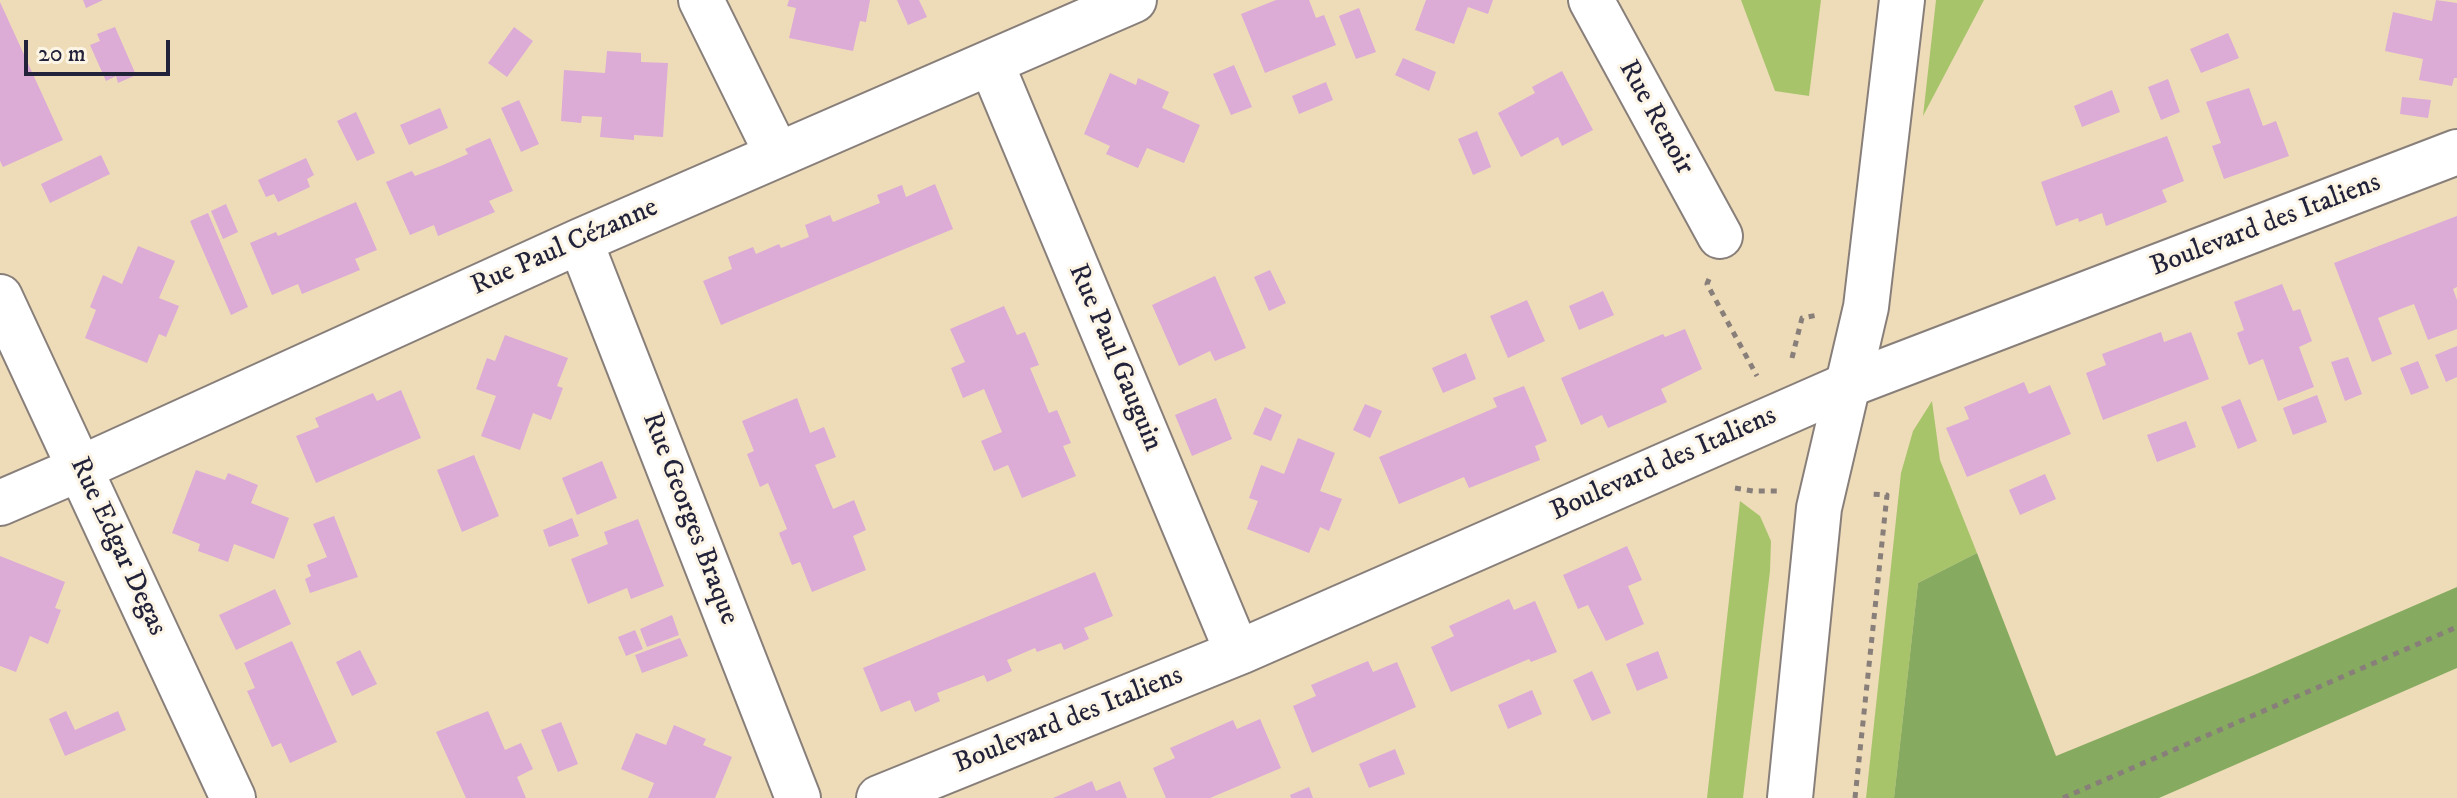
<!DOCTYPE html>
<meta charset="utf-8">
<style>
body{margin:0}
#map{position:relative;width:2457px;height:798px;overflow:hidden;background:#eedcb9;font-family:"IM FELL DW Pica",serif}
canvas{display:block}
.scale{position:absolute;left:24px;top:40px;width:146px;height:36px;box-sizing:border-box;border:4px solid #22223b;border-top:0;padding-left:10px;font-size:24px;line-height:28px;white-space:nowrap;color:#22223b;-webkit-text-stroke:6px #fcf5e5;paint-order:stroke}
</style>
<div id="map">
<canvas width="2457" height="798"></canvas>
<div class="scale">20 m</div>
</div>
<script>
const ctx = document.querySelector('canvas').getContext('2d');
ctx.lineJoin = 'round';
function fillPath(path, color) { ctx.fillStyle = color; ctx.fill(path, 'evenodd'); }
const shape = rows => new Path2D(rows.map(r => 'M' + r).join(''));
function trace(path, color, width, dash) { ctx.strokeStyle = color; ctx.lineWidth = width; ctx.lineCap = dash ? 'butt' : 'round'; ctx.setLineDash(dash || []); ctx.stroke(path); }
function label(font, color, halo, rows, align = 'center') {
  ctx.font = font + ' "IM FELL DW Pica",serif'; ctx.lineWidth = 6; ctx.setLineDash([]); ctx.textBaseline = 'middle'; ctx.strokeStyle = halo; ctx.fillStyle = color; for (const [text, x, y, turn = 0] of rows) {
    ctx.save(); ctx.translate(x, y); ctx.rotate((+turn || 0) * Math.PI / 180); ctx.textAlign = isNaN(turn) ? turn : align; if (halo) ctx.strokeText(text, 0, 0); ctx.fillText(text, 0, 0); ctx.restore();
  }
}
fillPath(shape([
 [1741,0,1821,0,1809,96,1775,91],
 [1936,0,1984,0,1923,116],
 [1932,401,1940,460,1977,553,1918,583,1894,798,1866,798,1901,473,1913,431],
 [1740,501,1760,516,1771,541,1770,571,1743,798,1707,798]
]), '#a8c46b');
fillPath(shape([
 [1977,553,2056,756,2254,675,2457,587,2457,668,2159,798,1894,798,1918,583]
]), '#86aa5f');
fillPath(shape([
 [83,0,103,0,86,8],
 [789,0,870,0,866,22,860,21,853,51,789,38,796,8,787,6],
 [897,0,919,0,927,17,908,25],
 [1276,0,1309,0,1316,18,1324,15,1336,45,1265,73,1241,14],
 [1426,0,1493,0,1488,14,1468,7,1454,44,1415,30],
 [2436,0,2457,3,2457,78,2454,78,2452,86,2419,80,2423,59,2385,51,2393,12,2432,21],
 [0,2,63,140,3,167,0,161],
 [1359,8,1376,52,1356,59,1339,16],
 [115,27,136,75,118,83,116,76,106,81,90,45,100,41,97,34],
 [514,27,533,41,507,77,488,63],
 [2228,33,2239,58,2201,73,2190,49],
 [607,51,641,53,641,62,668,63,663,137,634,135,634,140,600,137,602,117,582,116,581,123,561,121,564,70,605,73],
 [1403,58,1436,72,1429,91,1395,75],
 [1234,65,1252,107,1231,115,1213,74],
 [1562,71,1593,130,1562,146,1558,137,1521,157,1498,113,1535,93,1532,87],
 [1110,73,1136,85,1138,78,1169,92,1162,108,1200,125,1184,163,1147,148,1138,168,1106,154,1110,146,1084,134],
 [2168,79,2180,112,2161,120,2148,87],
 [1326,82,1333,100,1299,114,1292,96],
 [2249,88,2263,126,2276,121,2289,156,2224,179,2212,146,2221,143,2206,102],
 [2112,90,2120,112,2082,127,2074,106],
 [2402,97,2431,100,2428,118,2400,114],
 [519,100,539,144,521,152,501,108],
 [440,108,448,128,409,145,400,125],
 [356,112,375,153,357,161,337,121],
 [1477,131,1491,167,1473,175,1458,139],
 [2167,136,2184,181,2162,190,2167,202,2106,226,2102,213,2079,222,2078,218,2056,226,2041,182],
 [490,138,513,191,489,201,495,212,438,236,434,225,410,235,386,182,412,171,415,176,443,165,468,154,465,149],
 [101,155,110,174,50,203,41,184],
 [306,158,314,175,307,179,310,187,278,202,274,194,266,197,258,180],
 [935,184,953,229,721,325,703,281,732,269,728,257,753,247,756,254,779,244,781,248,809,237,805,225,830,215,833,222,880,203,877,195,902,185,906,197],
 [356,202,377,250,355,259,360,270,302,294,298,284,272,295,250,243,276,232,278,236],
 [226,204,238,232,223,239,211,211],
 [208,213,248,307,231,315,190,221],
 [2457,216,2457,287,2453,289,2457,300,2457,329,2428,340,2414,304,2398,310,2378,318,2392,354,2372,362,2334,263],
 [138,246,175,261,159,298,179,306,166,337,159,334,147,363,85,338,96,310,90,307,103,275,122,284],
 [1270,270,1286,303,1269,311,1254,277],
 [1215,276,1246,348,1215,361,1210,351,1179,366,1152,305],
 [2282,284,2293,311,2300,309,2312,341,2299,347,2314,387,2278,401,2263,359,2249,365,2237,333,2244,330,2234,302],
 [1603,291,1614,315,1579,330,1569,306],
 [1527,300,1545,341,1508,358,1490,316],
 [1004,306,1017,335,1025,332,1039,365,1030,368,1049,413,1057,410,1071,443,1063,446,1076,476,1022,498,1008,465,994,471,981,441,1002,432,984,389,963,398,951,368,965,362,950,329],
 [1685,329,1702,369,1661,389,1667,402,1608,428,1602,415,1581,425,1561,378,1663,334,1665,337],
 [2161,332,2164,342,2191,332,2209,379,2103,420,2086,373,2106,365,2102,354],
 [505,335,568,358,557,386,563,388,551,420,533,413,520,450,481,436,496,396,476,389,487,358,495,361],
 [2457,346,2457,377,2446,382,2435,355],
 [1466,353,1476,379,1443,393,1432,368],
 [2348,357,2362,394,2345,401,2331,362],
 [2418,361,2429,388,2411,395,2400,368],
 [2024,382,2029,394,2050,385,2071,434,1967,477,1946,428,1969,419,1964,407],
 [1524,386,1547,441,1535,446,1540,460,1469,488,1464,477,1399,504,1379,457,1497,407,1493,398],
 [401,390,421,438,316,483,296,436,319,427,315,418,373,393,377,401],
 [2317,395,2327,422,2293,435,2283,408],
 [797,398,810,433,824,427,836,457,815,465,833,509,854,500,866,530,853,536,866,570,812,592,800,562,792,565,779,533,787,529,768,483,760,487,747,454,754,451,742,421],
 [1216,398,1232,439,1192,456,1175,415],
 [2240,399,2257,441,2238,449,2221,407],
 [1365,404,1382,411,1370,438,1353,430],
 [1265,407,1282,415,1271,441,1253,434],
 [2186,421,2196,447,2157,462,2147,435],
 [1298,438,1335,453,1320,491,1342,499,1329,531,1320,527,1309,553,1247,529,1258,501,1249,498,1261,465,1284,474],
 [474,455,499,516,462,532,437,470],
 [602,461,617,498,577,515,562,478],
 [196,470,225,480,228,473,258,485,251,503,289,518,274,559,234,544,228,562,198,551,200,544,172,533],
 [2045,474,2056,499,2020,515,2009,490],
 [334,516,358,577,310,593,305,579,311,576,307,565,327,557,313,524],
 [572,518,579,536,549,547,543,530],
 [638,519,664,586,631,599,627,588,588,604,571,559,608,544,604,532],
 [1627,546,1642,580,1628,586,1644,624,1606,641,1588,605,1578,609,1563,575],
 [0,556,65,582,55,608,61,610,48,644,30,636,16,672,0,666],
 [1095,572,1113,616,1084,628,1089,639,1064,650,1061,643,1037,652,1035,648,1007,660,1012,671,987,682,984,675,937,693,940,701,915,712,910,700,881,712,863,668],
 [275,589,291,624,236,650,219,615],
 [1509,599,1514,610,1535,601,1557,652,1531,662,1529,659,1451,692,1431,647,1454,636,1449,626],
 [672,615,679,635,647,647,640,629],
 [635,630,643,649,626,656,618,637],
 [680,638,688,656,642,673,635,655],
 [292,641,337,742,290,763,281,743,272,747,247,691,255,688,244,663],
 [360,650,377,684,352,696,336,662],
 [1658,651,1668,678,1637,691,1626,664],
 [1368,661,1373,672,1397,662,1416,707,1312,753,1293,706,1316,696,1311,685],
 [1592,671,1611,713,1592,721,1573,680],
 [1532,690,1542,714,1508,729,1498,705],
 [66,711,75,730,118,711,126,730,65,756,49,719],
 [488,711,505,750,521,743,533,769,517,777,526,798,466,798,436,732],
 [1260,719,1281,768,1210,798,1166,798,1153,768,1175,758,1170,748,1233,720,1237,729],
 [561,722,578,764,558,772,541,730],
 [674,725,706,739,703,745,732,757,715,798,648,798,654,783,621,769,636,733,666,745],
 [1395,749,1405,774,1369,788,1359,764],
 [1092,781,1096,791,1120,781,1127,798,1053,798],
 [1309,787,1313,798,1291,798,1290,795]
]), '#dcabd6');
const street = shape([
 [701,0,777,154],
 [1591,0,1720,236],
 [991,63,1231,637,1242,651],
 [580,241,798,798],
 [0,297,233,798],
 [0,503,81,468,580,241,1134,0],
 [879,798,1242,651,1848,385,2457,152]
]);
const secondary = shape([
 [1790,798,1819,508,1866,307,1902,0]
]);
trace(street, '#887f7a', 48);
trace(secondary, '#887f7a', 48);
trace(shape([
 [1709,279,1707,284,1757,376],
 [1792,358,1802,318,1818,315],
 [1735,488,1753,491,1777,491],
 [1855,798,1887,495,1871,494],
 [2063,798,2457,627]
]), '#887f7a', 5, [6, 6]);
trace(street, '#fff', 44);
trace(secondary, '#fff', 44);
label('28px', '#22223b', '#fcf5e5', [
 ["Rue Renoir",1655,118,61],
 ["Boulevard des Italiens",2266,226,-21],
 ["Rue Paul Cézanne",565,248,-24],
 ["Rue Paul Gauguin",1114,358,67],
 ["Boulevard des Italiens",1664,465,-24],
 ["Rue Georges Braque",689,519,69],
 ["Rue Edgar Degas",117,547,65],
 ["Boulevard des Italiens",1069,721,-22]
]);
</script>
